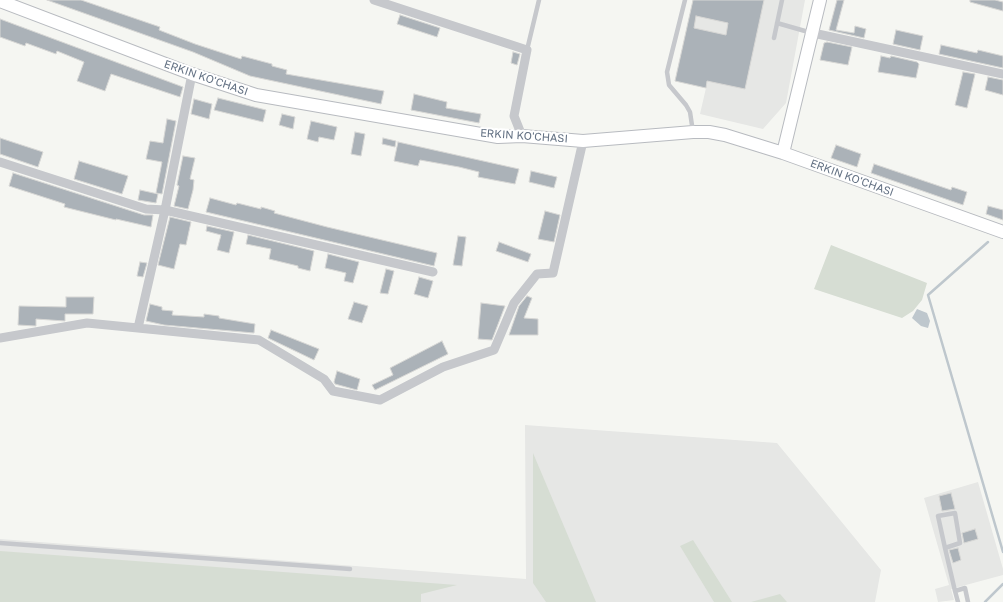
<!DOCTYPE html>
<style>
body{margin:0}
canvas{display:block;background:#f5f6f2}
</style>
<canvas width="1003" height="602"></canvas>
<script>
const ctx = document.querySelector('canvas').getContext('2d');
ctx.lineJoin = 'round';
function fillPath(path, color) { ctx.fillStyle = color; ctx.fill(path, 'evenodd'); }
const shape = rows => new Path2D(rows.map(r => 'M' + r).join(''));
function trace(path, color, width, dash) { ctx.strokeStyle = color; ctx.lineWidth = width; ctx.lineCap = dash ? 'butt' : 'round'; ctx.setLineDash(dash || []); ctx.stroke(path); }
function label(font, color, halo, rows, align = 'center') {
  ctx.font = font + ' "Golos Text",sans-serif'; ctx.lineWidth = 4; ctx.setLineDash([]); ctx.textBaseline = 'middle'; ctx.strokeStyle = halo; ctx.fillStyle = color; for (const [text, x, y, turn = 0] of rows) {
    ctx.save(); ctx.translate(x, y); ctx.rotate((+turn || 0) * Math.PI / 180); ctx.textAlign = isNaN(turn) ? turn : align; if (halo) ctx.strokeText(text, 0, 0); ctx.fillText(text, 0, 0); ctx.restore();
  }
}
fillPath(shape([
 [693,0,805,0,786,103,763,129,700,114,706,88,675,81],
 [525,425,777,443,881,570,875,602,0,602,0,539,526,579],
 [978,482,1003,569,1003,575,951,589,954,600,938,602,935,589,949,585,924,498]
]), '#e6e7e5');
fillPath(shape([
 [831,245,927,283,922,300,913,311,902,318,814,289],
 [533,453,596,602,546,602,533,583],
 [693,540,732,602,714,602,680,546],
 [0,551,243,569,457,585,421,594,421,602,0,602],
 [780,594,787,602,751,602]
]), '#d6ddd3');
fillPath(shape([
 [917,309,927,313,930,321,928,328,921,326,912,318]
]), '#bec7cd');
trace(shape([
 [988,242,928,295,1003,552],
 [985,602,1003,584]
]), '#bec7cd', 2.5);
const building = shape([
 [47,0,81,0,160,27,159,30,195,44,241,59,242,56,272,64,272,66,287,70,286,74,384,91,381,104,250,76,193,52,47,0],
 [693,0,764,0,745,89,707,81,706,88,675,81,693,0],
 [696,16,728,23,726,35,694,28,696,16],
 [837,0,844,0,836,30,854,33,855,26,866,29,864,38,829,30,837,0],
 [970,0,995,0,1003,2,1003,11,970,2,970,0],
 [400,15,440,28,437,37,397,24,400,15],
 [0,19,183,87,180,97,111,74,105,91,77,81,84,62,57,51,56,54,26,43,25,46,0,37,0,19],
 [896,30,923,36,920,50,893,44,896,30],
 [827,42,852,47,848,65,820,60,824,43,827,42],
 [941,45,977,53,978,50,1003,56,1003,68,939,54,941,45],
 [513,52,520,54,517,65,511,63,513,52],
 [881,56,890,58,891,56,917,62,919,64,916,78,878,72,881,56],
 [963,72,975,74,967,108,955,105,963,72],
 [988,77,1003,80,1003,95,985,90,988,77],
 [414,94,447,102,446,108,481,114,479,123,411,110,414,94],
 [218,98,266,110,263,122,214,110,218,98],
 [194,99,212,104,209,119,191,114,194,99],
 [282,114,295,117,293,129,279,125,282,114],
 [167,119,176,121,162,194,156,193,162,162,146,159,150,141,163,143,167,119],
 [311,121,337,127,334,140,319,137,318,142,307,139,311,121],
 [355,132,365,134,361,156,351,154,355,132],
 [0,138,43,152,38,167,0,154,0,138],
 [383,138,396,141,395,147,382,144,383,138],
 [398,142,519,169,515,184,478,177,479,172,459,167,420,160,418,166,394,161,398,142],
 [836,145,861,154,857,167,831,158,836,145],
 [183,156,195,158,190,179,194,180,193,190,188,209,174,206,179,186,177,185,183,156],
 [79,161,128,176,122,194,74,179,79,161],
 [874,164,951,190,952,187,967,192,963,205,871,173,874,164],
 [531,171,557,177,554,188,529,182,531,171],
 [13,173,144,215,153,215,151,227,116,219,116,220,64,207,65,204,9,186,13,173],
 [140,190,158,194,156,203,138,200,140,190],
 [210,198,236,205,237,203,261,209,261,207,275,211,274,213,327,227,437,253,434,266,206,212,210,198],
 [988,206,1003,210,1003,220,986,214,988,206],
 [545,211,560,215,554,242,538,239,545,211],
 [170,217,191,222,186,245,180,244,174,269,158,265,170,217],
 [207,226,234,232,229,253,217,250,221,235,206,231,207,226],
 [248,235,314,251,310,271,298,268,298,266,269,259,271,249,246,244,248,235],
 [458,236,466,237,462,266,453,265,458,236],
 [499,242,531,254,528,262,496,251,499,242],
 [328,254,359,262,353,283,344,281,346,273,325,268,328,254],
 [140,262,147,263,143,277,137,276,140,262],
 [386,269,394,271,388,294,380,293,386,269],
 [419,277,433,281,428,298,414,294,419,277],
 [527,296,532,298,524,318,538,319,538,335,509,335,519,306,527,296],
 [66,297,94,297,93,314,65,314,65,321,36,319,36,326,18,325,19,306,66,307,66,297],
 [354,302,368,306,362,323,348,319,354,302],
 [481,303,505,306,492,340,478,339,481,303],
 [150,304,162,307,162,310,173,311,172,315,204,317,204,314,219,316,219,318,255,324,254,333,164,325,146,321,150,304],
 [271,330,319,349,314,360,268,338,271,330],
 [442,341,448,354,375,390,372,385,393,375,390,368,442,341],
 [337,371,360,379,357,390,335,384,334,382,337,371],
 [951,493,955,509,942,511,939,496,951,493],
 [975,529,978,539,964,543,962,533,975,529],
 [958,548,961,560,953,563,949,550,958,548]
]);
fillPath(building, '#abb2b8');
trace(building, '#d7d7d5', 1);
const secondary = shape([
 [0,1,192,74,256,95,498,137,522,136,583,141,693,132,709,132,725,135,783,153,1003,232],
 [783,153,820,0]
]);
trace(secondary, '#b8bbc0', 14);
trace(shape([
 [685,0,667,72,669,85,686,105,690,112,693,132],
 [777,23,812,33],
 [774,38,782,0],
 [527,50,539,0],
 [0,543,350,569],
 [945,548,960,543,955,513,938,516,945,548,955,591,958,602],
 [955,591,965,588,968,602]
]), '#c6c8cc', 4.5);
trace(shape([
 [374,0,527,50,514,116,522,136],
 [813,33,1003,74],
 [0,162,146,209,165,210,433,272],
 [138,328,259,340,324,379,333,391,380,400,443,367,494,350,514,303,537,274,553,273,583,141],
 [0,338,87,323,138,328,165,210,192,74]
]), '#c6c8cc', 9);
trace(secondary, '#fff', 12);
label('11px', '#647284', '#fff', [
 ["ERKIN KO'CHASI",206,78,19],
 ["ERKIN KO'CHASI",524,136,4],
 ["ERKIN KO'CHASI",852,178,20]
]);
</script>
